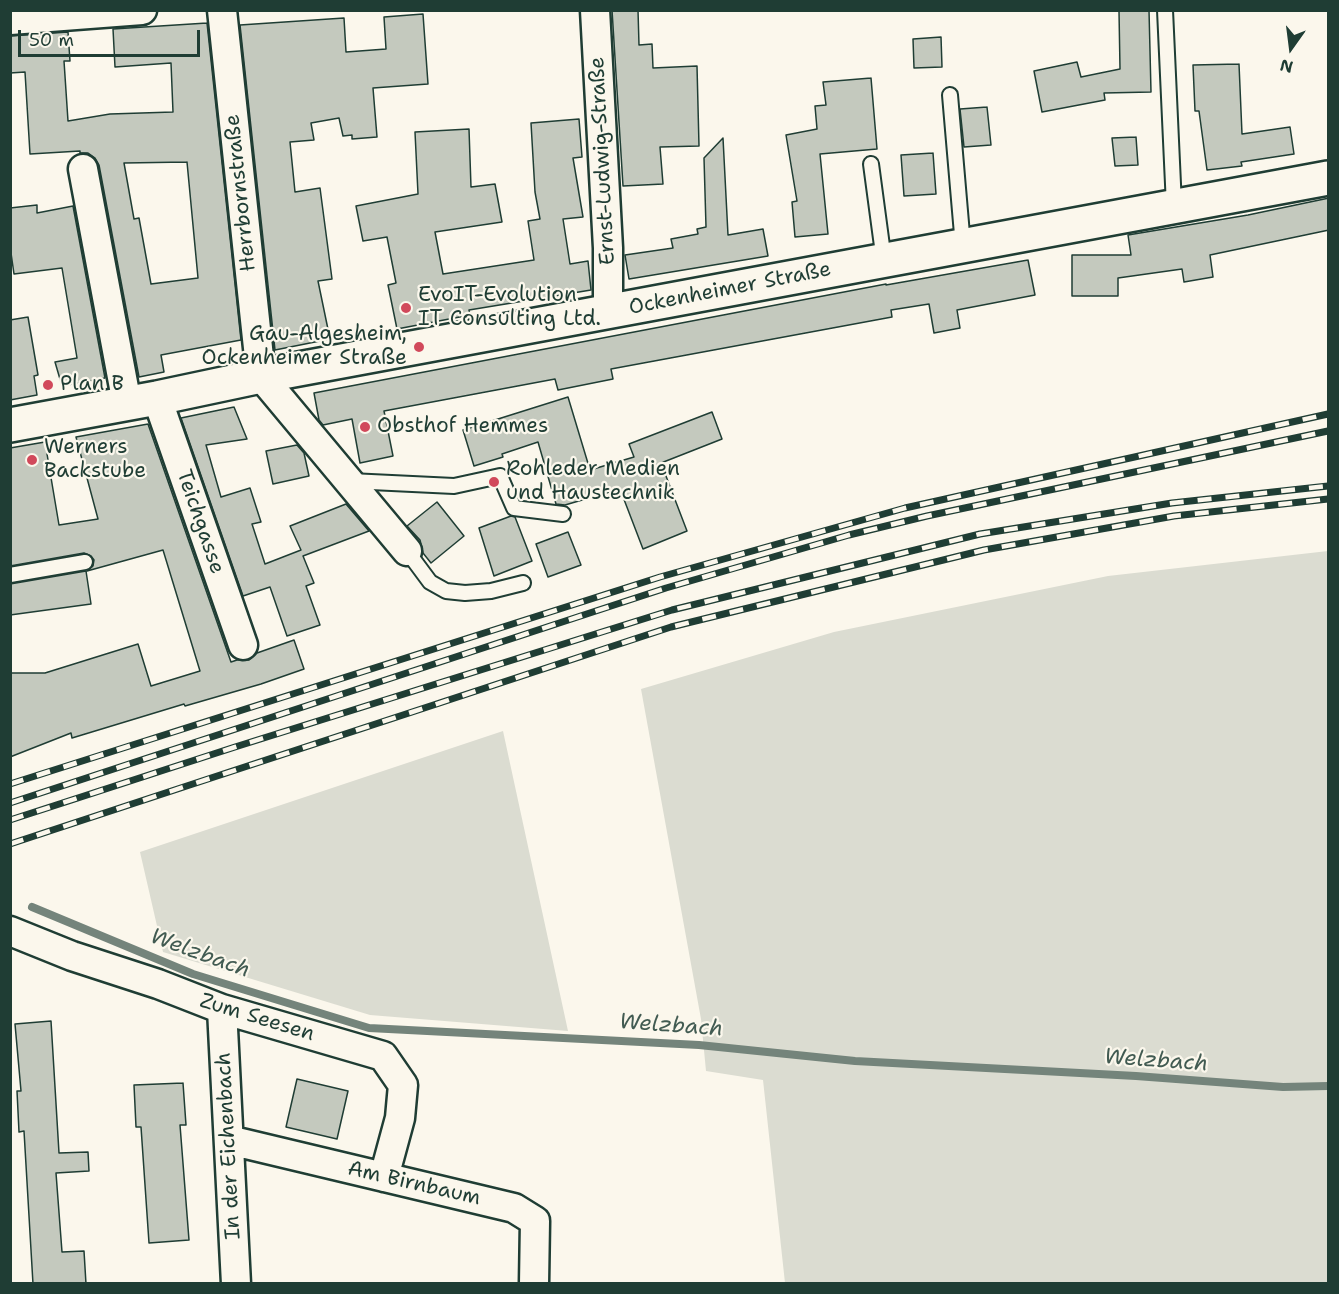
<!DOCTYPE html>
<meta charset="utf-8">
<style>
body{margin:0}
#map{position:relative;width:1339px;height:1294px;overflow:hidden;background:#fbf7ec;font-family:"Shantell Sans",sans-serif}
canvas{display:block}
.frame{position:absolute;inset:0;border:12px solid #1f3d34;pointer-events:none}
.north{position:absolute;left:1261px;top:18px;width:60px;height:60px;-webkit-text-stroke:4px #fbf7ec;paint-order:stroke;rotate:194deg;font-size:16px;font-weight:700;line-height:24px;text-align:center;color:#1f3d34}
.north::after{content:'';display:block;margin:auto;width:21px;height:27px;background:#1f3d34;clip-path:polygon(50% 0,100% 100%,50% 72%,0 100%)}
.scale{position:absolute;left:18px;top:30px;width:182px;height:27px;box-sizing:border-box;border:3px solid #1f3d34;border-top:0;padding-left:8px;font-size:18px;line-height:21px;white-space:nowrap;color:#1f3d34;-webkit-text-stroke:4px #fbf7ec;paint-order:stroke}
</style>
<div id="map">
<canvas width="1339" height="1294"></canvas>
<div class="frame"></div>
<div class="north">N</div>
<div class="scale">50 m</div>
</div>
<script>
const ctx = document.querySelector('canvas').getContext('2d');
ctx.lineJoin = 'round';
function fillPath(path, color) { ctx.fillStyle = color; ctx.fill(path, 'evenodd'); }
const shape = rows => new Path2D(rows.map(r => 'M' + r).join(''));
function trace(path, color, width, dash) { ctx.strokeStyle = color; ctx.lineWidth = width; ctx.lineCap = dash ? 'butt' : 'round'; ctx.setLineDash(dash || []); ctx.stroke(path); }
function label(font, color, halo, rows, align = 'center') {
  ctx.font = font + ' "Shantell Sans",sans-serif'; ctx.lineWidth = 4.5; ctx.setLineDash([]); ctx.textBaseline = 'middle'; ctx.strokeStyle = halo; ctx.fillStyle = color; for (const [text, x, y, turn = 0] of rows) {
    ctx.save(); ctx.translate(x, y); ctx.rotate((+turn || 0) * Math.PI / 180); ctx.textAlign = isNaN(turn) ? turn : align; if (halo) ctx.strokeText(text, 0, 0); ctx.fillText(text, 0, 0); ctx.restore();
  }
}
fillPath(shape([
 [1328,551,1328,1283,785,1283,763,1080,706,1071,701,1019,641,689,834,632,1108,576],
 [503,731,568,1031,370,1015,163,952,140,852]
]), '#dbdcd1');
trace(shape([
 [32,907,193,974,369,1028,699,1045,855,1061,1136,1076,1283,1087,1328,1086]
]), '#74847b', 8);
const building = shape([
 [612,10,638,10,639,45,652,44,653,68,697,66,699,146,660,147,663,184,623,186,612,10],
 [1149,10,1151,92,1104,93,1105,100,1042,112,1034,71,1077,62,1081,77,1120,69,1119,11,1149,10],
 [423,14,428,84,373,88,377,137,352,139,352,135,343,136,339,118,311,123,314,140,290,142,295,192,320,188,332,279,318,281,330,339,275,350,240,25,344,18,346,52,386,49,384,17,423,14],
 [207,23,241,340,161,355,164,372,139,377,99,165,95,158,88,153,80,153,80,151,30,154,25,72,10,73,10,36,68,32,70,61,64,61,68,121,110,114,173,112,171,63,115,67,113,29,207,23],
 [187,162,198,278,151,284,139,218,134,219,124,163,187,162],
 [941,37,942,67,914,68,913,39,941,37],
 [1239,64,1242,134,1290,127,1294,154,1241,162,1242,166,1207,170,1199,111,1195,111,1193,65,1239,64],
 [871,78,877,149,820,154,828,234,795,237,792,202,797,201,786,135,817,129,815,106,826,105,823,82,871,78],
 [987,107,991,145,964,147,960,109,987,107],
 [579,119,582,157,573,158,583,217,563,219,570,264,588,261,591,290,469,310,470,315,397,329,388,285,396,283,387,237,363,241,356,206,418,194,415,132,469,129,471,187,495,184,502,222,435,232,443,274,534,260,528,221,540,219,535,192,531,123,579,119],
 [1136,137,1138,165,1115,166,1112,138,1136,137],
 [723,138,728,235,763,229,768,256,629,279,625,255,673,248,671,239,698,234,697,229,706,227,704,158,723,138],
 [933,153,936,194,904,196,901,155,933,153],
 [1329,198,1329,230,1210,255,1213,277,1184,282,1182,269,1118,278,1118,296,1072,296,1072,255,1131,255,1128,235,1248,215,1329,198],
 [37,205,37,213,73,206,105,378,62,386,55,362,77,358,62,268,14,274,10,246,10,208,37,205],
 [1028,260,1035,295,957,310,960,328,934,333,929,304,891,310,892,317,611,369,613,379,558,390,555,379,384,411,393,456,360,463,352,419,323,425,319,420,314,393,886,284,886,285,1028,260],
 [28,317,38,375,34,376,37,395,10,400,10,320,28,317],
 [568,397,590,470,634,457,629,444,712,412,722,439,661,463,687,531,643,549,620,489,565,505,556,504,538,442,502,454,503,457,474,466,463,430,568,397],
 [234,407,247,439,206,445,221,497,250,488,261,522,252,524,265,564,301,550,290,526,346,504,369,531,303,556,314,583,306,586,320,625,287,636,270,587,243,596,181,418,234,407],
 [148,424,231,662,237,660,249,660,257,653,294,640,304,669,261,684,185,706,184,704,72,738,71,733,10,757,10,673,45,673,138,644,151,686,200,671,163,550,87,571,93,566,94,560,91,556,84,553,10,566,10,448,45,442,59,525,98,519,76,437,148,424],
 [297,445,304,453,309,476,273,484,266,451,297,445],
 [437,502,464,536,431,563,423,553,420,540,407,526,437,502],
 [511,516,515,517,532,561,494,576,479,528,511,516],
 [568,532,581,565,548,577,536,544,568,532],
 [86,571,91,604,10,615,10,584,86,571],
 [51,1021,59,1153,88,1152,89,1171,56,1173,62,1252,84,1251,86,1284,33,1284,24,1131,19,1132,17,1091,21,1091,15,1024,51,1021],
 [297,1079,348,1091,337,1139,286,1127,297,1079],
 [183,1083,186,1125,180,1125,189,1240,149,1243,141,1127,136,1127,134,1085,183,1083]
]);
fillPath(building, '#c4c9be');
trace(building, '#1f3d34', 1.5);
const lane = shape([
 [1165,10,1174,206],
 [950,95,963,246],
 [871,164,884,261],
 [350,481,454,486,500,476,514,508,563,514],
 [407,551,430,582,446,591,465,593,491,591,523,583],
 [10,575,85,562]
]);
const street = shape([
 [222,10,261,376,407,551],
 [595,10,608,248,608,312],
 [10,20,142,10],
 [83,169,127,404],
 [157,398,243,645],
 [10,931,72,956,158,984,222,1009,383,1056,403,1085,400,1118,384,1177],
 [222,1009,236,1284],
 [229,1140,514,1208,535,1221,534,1284]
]);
const secondary = shape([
 [10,425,157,398,261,376,1328,178]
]);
trace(lane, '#1f3d34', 18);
trace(street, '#1f3d34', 33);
trace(secondary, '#1f3d34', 38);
trace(lane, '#fbf7ec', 14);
trace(street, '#fbf7ec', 28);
trace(secondary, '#fbf7ec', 33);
const rail = shape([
 [10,784,660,577,905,508,1328,414],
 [10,803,666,588,849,535,927,516,1328,431],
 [10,820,235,747,672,610,980,534,1172,503,1328,486],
 [10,844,671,627,984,550,1174,516,1328,499]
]);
trace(rail, '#1f3d34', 7);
trace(rail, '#fbf7ec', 4.5, [14]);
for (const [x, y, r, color] of [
 [406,308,6,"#d1495b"],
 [419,347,6,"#d1495b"],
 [48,385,6,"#d1495b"],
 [365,427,6,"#d1495b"],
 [32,460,6,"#d1495b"],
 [494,482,6,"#d1495b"]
]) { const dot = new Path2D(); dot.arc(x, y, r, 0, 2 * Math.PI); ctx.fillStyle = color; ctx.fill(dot); trace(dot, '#fbf7ec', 2); }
label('21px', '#1f3d34', '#fbf7ec', [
 ["Ernst-Ludwig-Straße",603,161,-93],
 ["Herrbornstraße",241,193,-96],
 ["Ockenheimer Straße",730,289,-11],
 ["Teichgasse",200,522,71],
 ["Zum Seesen",257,1018,17],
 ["In der Eichenbach",229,1146,-93],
 ["Am Birnbaum",414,1184,13]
]);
label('21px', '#1f3d34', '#fbf7ec', [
 ["EvoIT-Evolution",418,296],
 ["IT Consulting Ltd.",418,320],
 ["Gau-Algesheim,",407,335,"right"],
 ["Ockenheimer Straße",407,359,"right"],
 ["Plan B",60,385],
 ["Obsthof Hemmes",377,427],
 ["Werners",44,448],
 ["Backstube",44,472],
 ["Rohleder Medien",506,470],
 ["und Haustechnik",506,494]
], 'left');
label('italic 22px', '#425b52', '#fbf7ec', [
 ["Welzbach",200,954,20],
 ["Welzbach",671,1026,4],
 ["Welzbach",1156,1061,4]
]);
</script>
